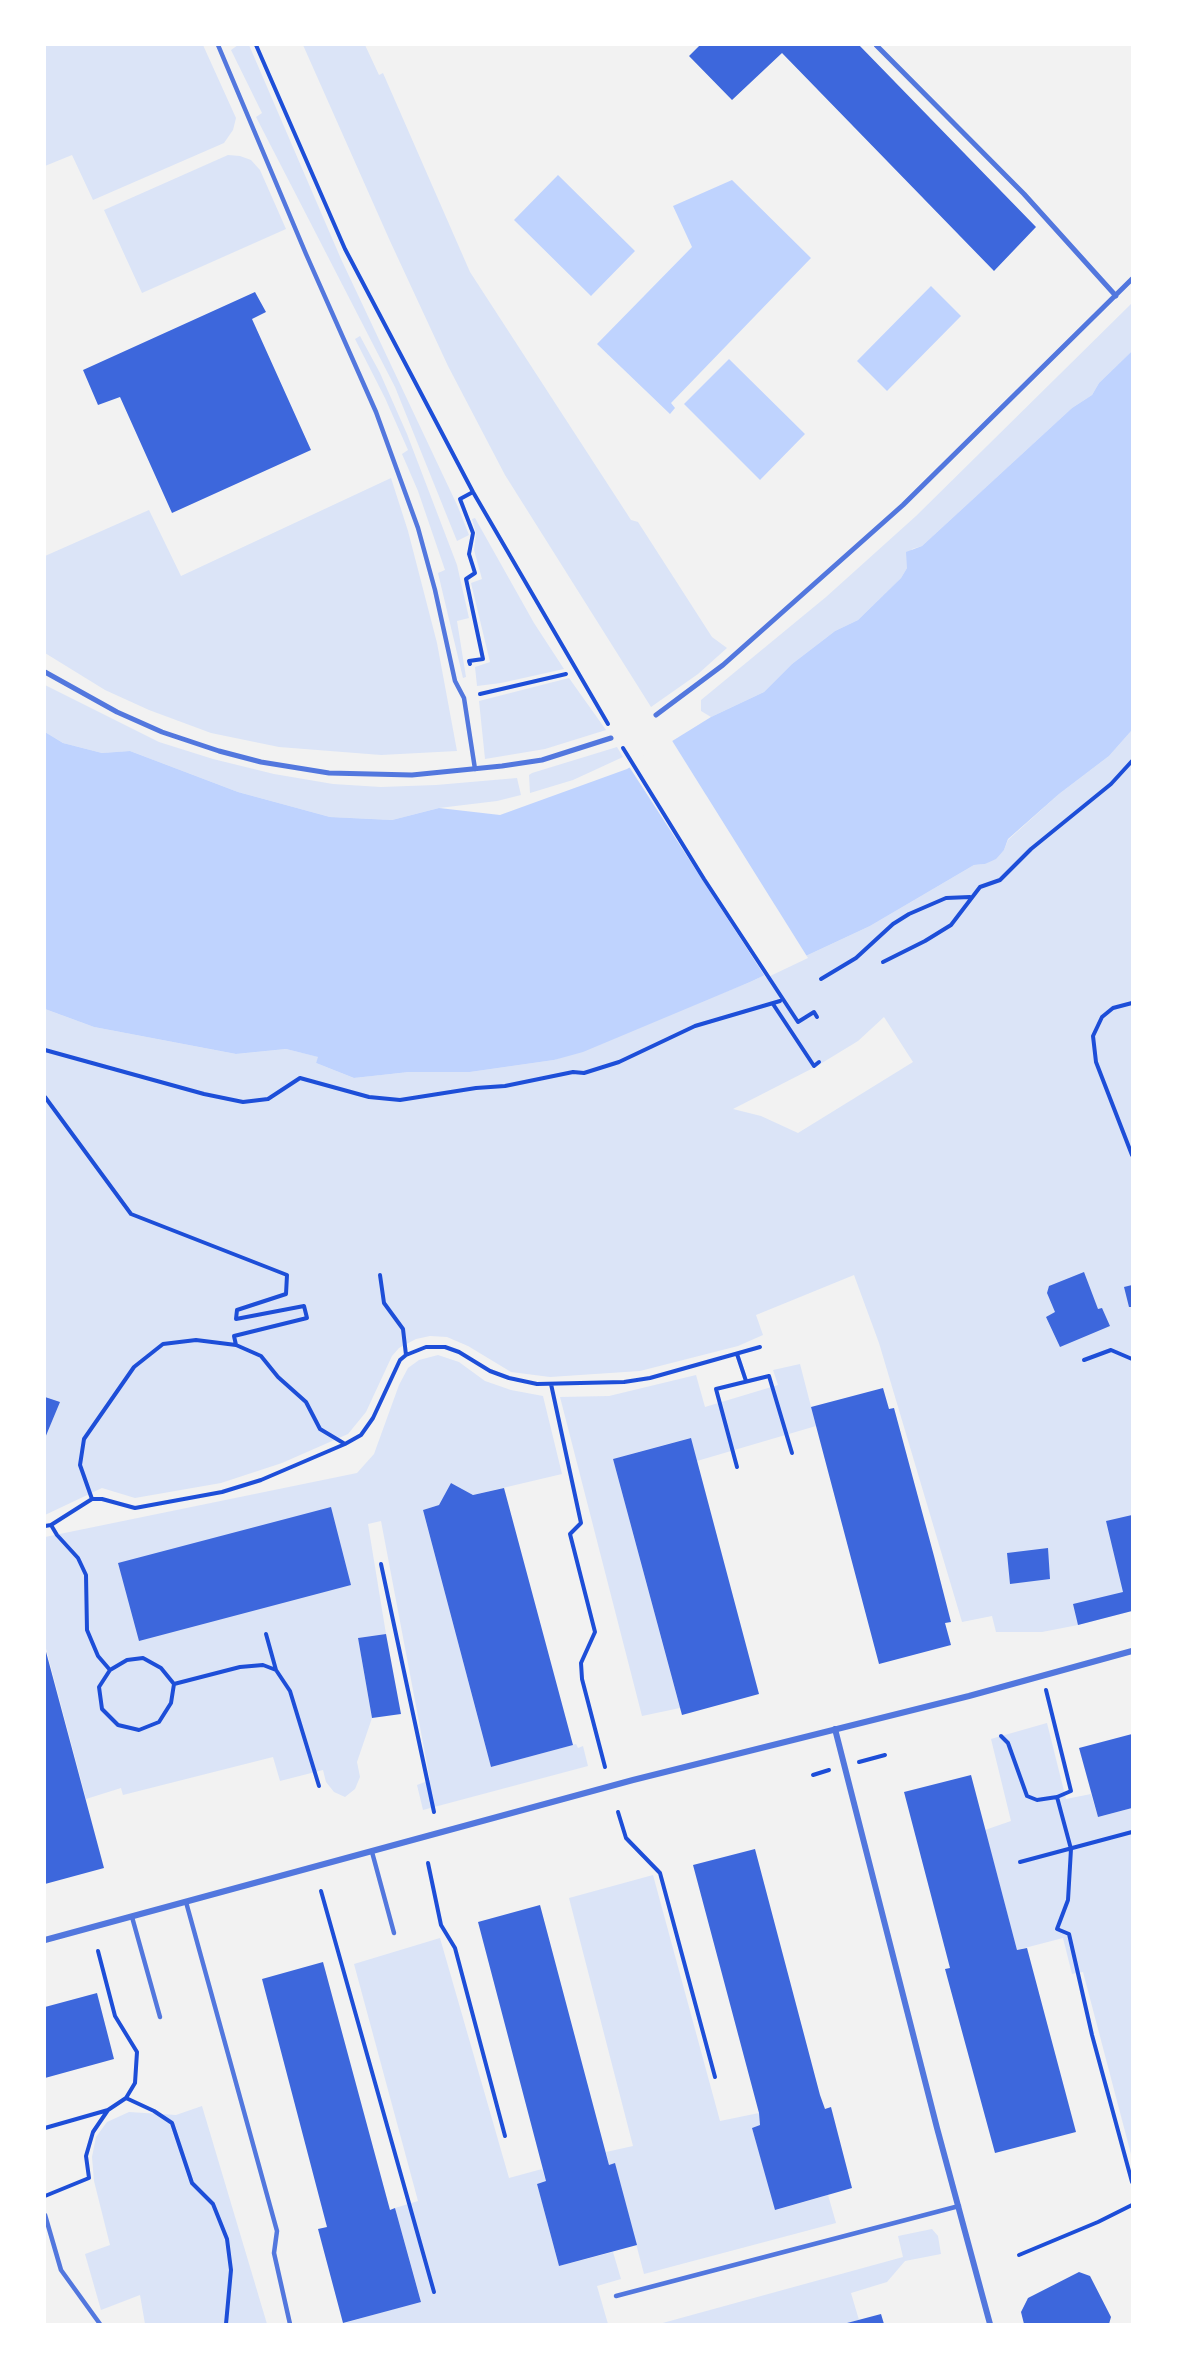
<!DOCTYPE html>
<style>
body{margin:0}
#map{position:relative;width:1177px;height:2369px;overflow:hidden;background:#f2f2f2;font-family:"PT Sans",sans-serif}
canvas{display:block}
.frame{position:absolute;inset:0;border:46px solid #fff;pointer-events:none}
</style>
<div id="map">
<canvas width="1177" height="2369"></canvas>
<div class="frame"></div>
</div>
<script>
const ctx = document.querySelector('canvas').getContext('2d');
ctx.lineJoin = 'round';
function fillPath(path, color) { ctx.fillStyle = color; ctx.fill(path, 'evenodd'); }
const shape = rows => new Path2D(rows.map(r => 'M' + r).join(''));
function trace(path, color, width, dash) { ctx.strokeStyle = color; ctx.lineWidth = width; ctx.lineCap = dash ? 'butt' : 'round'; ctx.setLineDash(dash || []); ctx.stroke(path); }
fillPath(shape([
 [45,45,203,45,236,118,233,130,224,143,93,200,72,155,45,166],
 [238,45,249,45,341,259,458,507,469,535,457,541,395,387,256,117,262,113,231,50],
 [303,45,365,45,379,75,383,73,470,272,631,520,638,522,712,637,727,648,698,674,651,707,505,475,448,366,390,241],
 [228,155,240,156,251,160,260,170,286,229,142,293,104,210],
 [1132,303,1132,351,1099,383,1092,395,1072,408,922,546,912,549,907,568,901,578,858,620,835,631,792,664,764,692,711,717,701,711,701,700,826,597,916,516],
 [360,336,380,373,407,434,457,565,469,618,457,621,466,677,463,678,438,573,445,570,418,491,402,454,408,450,385,398,355,339],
 [391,478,408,531,437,643,457,751,381,755,279,747,211,733,149,710,105,690,45,653,45,556,149,510,181,576],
 [475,518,534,623,564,669,501,683,477,686,475,667,490,662,471,583,482,579,474,550,476,533,472,519],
 [569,678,606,730,545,749,485,759,479,701],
 [45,685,159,742,213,759,274,774,333,784,381,787,436,785,517,778,521,795,497,801,439,808,392,820,330,817,238,792,130,751,102,753,63,743,45,732],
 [1132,730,1132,1611,1078,1625,1042,1632,996,1632,992,1616,962,1622,879,1343,854,1275,756,1315,763,1335,738,1346,640,1371,550,1377,511,1372,468,1346,447,1337,430,1336,416,1339,399,1348,392,1356,366,1412,348,1434,282,1463,221,1483,135,1498,102,1488,45,1515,45,1009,94,1027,236,1054,286,1049,319,1057,316,1063,354,1078,409,1072,470,1072,554,1060,750,982,870,926,974,865,985,864,1004,850,1008,840,1059,794,1109,756],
 [884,1017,913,1062,798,1133,761,1116,733,1109,817,1066,858,1041],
 [617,747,623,757,573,780,530,793,529,775,532,773],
 [438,1355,459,1362,485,1381,511,1390,543,1396,562,1474,473,1495,451,1483,439,1505,423,1510,491,1767,576,1744,578,1748,583,1746,588,1766,423,1810,417,1785,430,1780,381,1521,368,1524,386,1634,358,1638,372,1718,357,1762,360,1777,355,1789,345,1797,334,1792,326,1782,323,1770,280,1781,273,1757,123,1795,121,1788,86,1799,45,1645,45,1537,357,1473,374,1454,399,1385,408,1368,419,1360],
 [800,1364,816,1426,697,1461,690,1438,613,1459,680,1708,642,1716,560,1397,609,1396,696,1375,705,1407,778,1385,773,1370],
 [1047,1723,1066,1799,1091,1794,1098,1817,1132,1808,1132,2158,1083,1972,1072,1974,1063,1938,1017,1950,985,1830,1011,1821,991,1739],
 [653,1875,720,2121,759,2113,760,2125,752,2128,776,2210,828,2195,836,2223,644,2274,615,2164,609,2165,606,2152,633,2146,569,1898],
 [440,1938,509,2178,542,2169,546,2181,537,2184,559,2266,613,2252,621,2279,597,2286,608,2324,341,2324,421,2301,395,2208,418,2201,354,1964],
 [202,2106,267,2324,145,2324,140,2295,101,2310,85,2254,110,2245,94,2181,92,2157,96,2137,107,2122,129,2112,176,2115],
 [932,2229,938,2236,941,2254,905,2261,887,2282,851,2293,859,2320,845,2324,659,2324,903,2257,898,2236]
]), '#dbe4f7');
fillPath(shape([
 [558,175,635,251,591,296,514,220],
 [732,180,811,258,671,403,675,408,670,414,597,344,692,247,673,206],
 [931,286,961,316,887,391,857,361],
 [1132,351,1132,730,1109,756,1059,794,1008,839,1004,850,996,859,985,864,974,865,870,926,750,982,583,1052,554,1060,470,1072,409,1072,354,1078,316,1063,318,1057,286,1049,236,1054,94,1027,45,1009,45,732,63,743,102,753,130,751,238,792,330,817,392,820,439,808,500,815,627,769,711,717,764,692,792,664,835,631,858,620,901,578,907,568,906,552,922,546,1072,408,1092,395,1099,383],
 [729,359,805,434,760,480,684,404]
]), '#bfd3fe');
fillPath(shape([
 [671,739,808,958,766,978,628,765]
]), '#f2f2f2');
fillPath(shape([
 [700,45,859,45,1036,227,994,271,782,53,732,100,689,56],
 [255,292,266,312,252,319,311,450,172,513,120,397,98,405,83,370],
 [1084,1272,1098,1309,1102,1308,1110,1326,1060,1347,1046,1317,1055,1312,1047,1293,1049,1286],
 [1132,1285,1132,1307,1129,1307,1124,1287],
 [883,1388,889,1409,894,1408,934,1556,951,1622,945,1623,951,1645,879,1664,811,1407],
 [45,1397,60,1402,45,1438],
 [691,1438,759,1694,682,1715,613,1459],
 [451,1483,473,1495,504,1488,573,1745,491,1767,423,1510,439,1505],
 [331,1507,351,1585,139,1641,118,1563],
 [1132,1515,1132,1611,1078,1625,1073,1604,1123,1592,1106,1521],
 [1048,1548,1050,1579,1010,1584,1007,1553],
 [386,1634,401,1714,372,1718,358,1638],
 [45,1648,104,1868,45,1884],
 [1132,1734,1132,1808,1098,1817,1079,1748],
 [971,1775,1017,1950,1027,1948,1076,2132,995,2153,945,1969,950,1968,904,1792],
 [755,1849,820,2095,825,2109,831,2107,852,2188,775,2210,752,2128,760,2125,759,2113,693,1865],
 [540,1905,609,2165,615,2163,637,2245,559,2266,537,2184,546,2181,478,1922],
 [323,1962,390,2210,395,2208,421,2302,343,2323,318,2229,327,2227,262,1979],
 [97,1993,114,2059,45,2078,45,2007],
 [1079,2272,1090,2276,1111,2317,1109,2324,1024,2324,1021,2312,1028,2298],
 [881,2314,884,2324,848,2324,847,2323]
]), '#3d67dc');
trace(shape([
 [256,45,345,249,473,492,608,724],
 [470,664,469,661,483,659,466,579,475,573,469,554,473,533,460,499,473,492],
 [480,694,566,674],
 [623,748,704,879,798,1022,814,1012,817,1017],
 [883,962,925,941,951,925,980,887,1000,880,1031,849,1111,784,1132,761],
 [821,979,856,958,893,924,909,914,946,898,970,897],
 [1132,1003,1113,1008,1102,1017,1093,1036,1096,1062,1132,1155],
 [773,1004,814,1066,819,1062],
 [45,1050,204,1094,243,1102,268,1099,300,1078,369,1097,400,1100,476,1088,505,1086,573,1072,584,1073,619,1062,695,1026,780,1001],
 [45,1097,131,1214,287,1275,286,1294,237,1310,236,1319,304,1306,307,1318,234,1336,236,1345],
 [380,1275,384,1303,403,1329,406,1355],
 [737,1354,746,1381],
 [1084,1360,1111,1350,1132,1359],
 [551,1384,581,1523,570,1534,595,1632,581,1663,582,1679,605,1767],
 [737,1467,716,1389,769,1376,792,1453],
 [92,1499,80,1465,84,1439,134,1367,163,1344,196,1340,236,1345,261,1356,278,1377,306,1402,320,1429,345,1444],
 [51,1525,57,1535,78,1558,86,1575,87,1630,98,1656,110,1670],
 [45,1526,51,1525,92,1499,102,1499,135,1508,222,1492,261,1480,345,1444,361,1435,373,1418,400,1360,406,1355,426,1347,445,1347,459,1352,490,1371,509,1378,537,1384,624,1382,650,1378,760,1347],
 [381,1564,434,1812],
 [266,1634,276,1670],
 [174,1684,161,1668,143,1658,127,1660,110,1670,99,1687,102,1709,118,1725,139,1730,159,1722,171,1703,174,1684,240,1667,263,1665,276,1670,290,1691,319,1786],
 [1046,1690,1071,1791,1057,1797,1071,1849,1068,1900,1057,1929,1069,1934,1092,2035,1132,2182],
 [1001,1736,1008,1743,1027,1796,1037,1800,1057,1797],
 [859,1762,885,1755],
 [813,1775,829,1770],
 [618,1812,626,1838,660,1873,715,2077],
 [1020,1862,1132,1832],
 [428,1863,441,1925,455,1948,505,2136],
 [321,1891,434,2292],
 [126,2098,154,2111,172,2123,192,2183,213,2204,227,2239,231,2270,226,2324],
 [45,2128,108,2110,126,2098,135,2083,137,2052,115,2016,98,1951],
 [45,2196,89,2178,86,2156,93,2132,108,2110],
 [1019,2255,1098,2222,1132,2205]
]), '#1d4ed8', 4);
trace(shape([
 [218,45,306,254,376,412,418,528,435,590,455,681,464,698,475,769],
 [372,1852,394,1933],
 [186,1902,277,2231,274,2253,290,2324],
 [132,1917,160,2017],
 [45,2215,61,2270,100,2324],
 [616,2296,959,2206]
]), '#5277de', 4.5);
trace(shape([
 [876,45,1024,194,1116,296],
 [45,672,117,712,162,732,219,751,261,762,329,773,412,775,502,766,542,760,611,738],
 [656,715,723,665,903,505,1132,279]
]), '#5277de', 5);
trace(shape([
 [835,1729,937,2128,990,2324],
 [45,1940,633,1780,969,1696,1132,1651]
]), '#5277de', 6);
</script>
